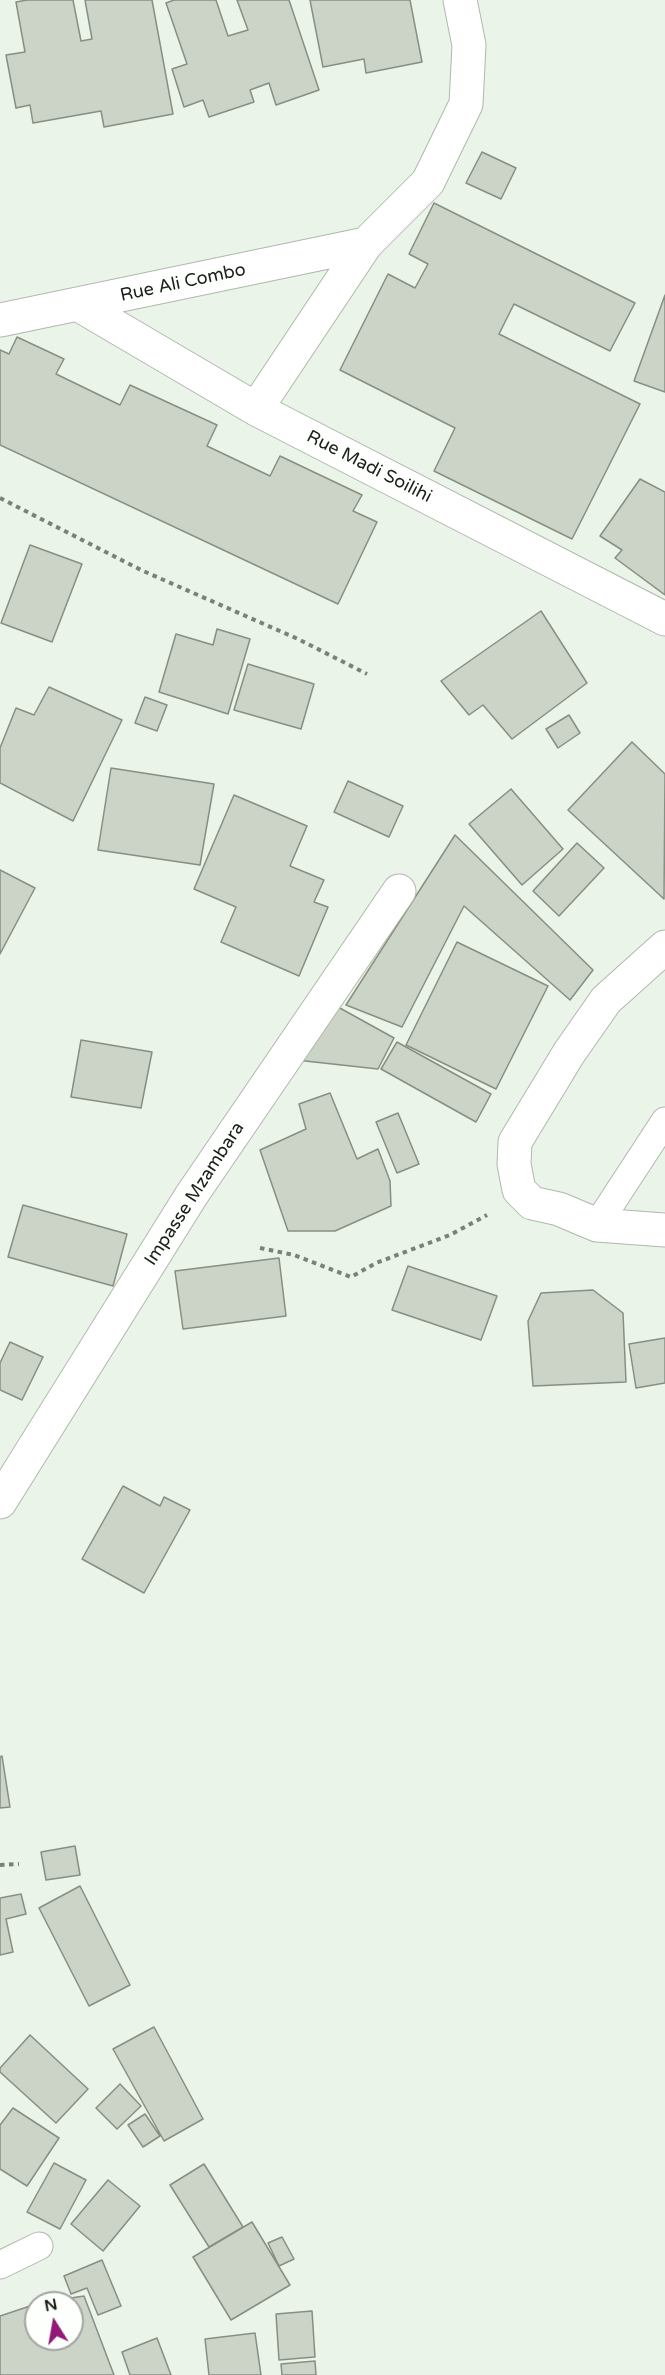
<!DOCTYPE html>
<style>
body{margin:0}
#map{position:relative;width:665px;height:2375px;overflow:hidden;background:#ebf4e8;font-family:"Varela Round",sans-serif}
canvas{display:block}
.north{position:absolute;left:24px;top:2291px;width:60px;height:60px;box-sizing:border-box;background:#fdfffd;border:2px solid #a2a5a2;border-radius:50%;rotate:349deg;font-size:16px;font-weight:700;line-height:24px;text-align:center;color:#1a1d19}
.north::after{content:'';display:block;margin:auto;width:21px;height:27px;background:#931976;clip-path:polygon(50% 0,100% 100%,50% 72%,0 100%)}
</style>
<div id="map">
<canvas width="665" height="2375"></canvas>
<div class="north">N</div>
</div>
<script>
const ctx = document.querySelector('canvas').getContext('2d');
ctx.lineJoin = 'round';
function fillPath(path, color) { ctx.fillStyle = color; ctx.fill(path, 'evenodd'); }
const shape = rows => new Path2D(rows.map(r => 'M' + r).join(''));
function trace(path, color, width, dash) { ctx.strokeStyle = color; ctx.lineWidth = width; ctx.lineCap = dash ? 'butt' : 'round'; ctx.setLineDash(dash || []); ctx.stroke(path); }
function label(font, color, halo, rows, align = 'center') {
  ctx.font = font + ' "Varela Round",sans-serif'; ctx.lineWidth = 6; ctx.setLineDash([]); ctx.textBaseline = 'middle'; ctx.strokeStyle = halo; ctx.fillStyle = color; for (const [text, x, y, turn = 0] of rows) {
    ctx.save(); ctx.translate(x, y); ctx.rotate((+turn || 0) * Math.PI / 180); ctx.textAlign = isNaN(turn) ? turn : align; if (halo) ctx.strokeText(text, 0, 0); ctx.fillText(text, 0, 0); ctx.restore();
  }
}
const building = shape([
 [27,0,73,0,81,41,92,39,85,0,152,0,173,114,104,127,101,111,33,123,30,105,16,108,6,55,25,52,16,2,27,0],
 [174,0,216,0,228,36,248,30,237,0,289,0,319,90,276,105,269,83,250,90,254,102,209,117,203,100,184,107,172,69,187,64,166,3,174,0],
 [310,0,410,0,422,62,366,73,364,59,323,67,310,0],
 [482,152,516,168,501,199,466,183,482,152],
 [434,203,635,303,610,351,514,304,499,334,640,404,572,539,434,471,455,428,340,370,388,274,415,288,428,264,409,254,434,203],
 [665,295,665,392,634,381,665,295],
 [17,337,64,359,56,374,120,405,130,385,217,425,207,446,270,476,280,456,362,495,353,511,377,522,338,604,0,445,0,350,9,354,17,337],
 [640,479,665,492,665,595,615,558,622,550,600,536,640,479],
 [30,545,82,564,52,642,1,623,30,545],
 [541,611,587,683,512,739,483,705,469,715,441,681,541,611],
 [217,629,250,639,228,714,159,692,176,634,213,645,217,629],
 [248,664,314,684,301,729,234,710,248,664],
 [49,687,122,720,73,821,0,783,0,748,16,708,34,715,49,687],
 [145,697,167,705,157,731,135,723,145,697],
 [569,715,580,733,558,748,546,729,569,715],
 [632,742,665,774,664,899,568,810,632,742],
 [111,768,214,784,200,865,98,850,111,768],
 [348,781,403,806,389,837,334,812,348,781],
 [511,789,563,849,522,885,469,824,511,789],
 [234,795,307,826,290,866,324,880,314,902,328,907,299,976,221,942,236,907,194,889,234,795],
 [455,835,593,970,570,1000,464,906,402,1027,346,1005,455,835],
 [577,843,604,868,559,916,533,891,577,843],
 [0,870,35,888,0,954,0,870],
 [457,942,548,986,496,1089,406,1045,457,942],
 [329,1002,394,1038,378,1069,296,1060,329,1002],
 [81,1040,152,1052,141,1108,71,1097,81,1040],
 [397,1042,491,1094,476,1122,381,1069,397,1042],
 [330,1093,357,1159,378,1149,390,1181,391,1206,335,1231,288,1231,260,1150,306,1129,299,1104,330,1093],
 [398,1113,419,1164,397,1173,376,1122,398,1113],
 [23,1205,127,1234,113,1286,8,1257,23,1205],
 [279,1258,286,1316,183,1329,175,1271,279,1258],
 [408,1266,497,1296,481,1340,392,1310,408,1266],
 [593,1290,623,1313,626,1382,533,1386,528,1321,541,1293,593,1290],
 [665,1338,665,1383,636,1388,629,1344,665,1338],
 [10,1342,43,1357,22,1400,0,1390,0,1363,10,1342],
 [123,1486,160,1506,164,1497,190,1510,144,1593,82,1559,123,1486],
 [2,1756,10,1807,0,1808,0,1757,2,1756],
 [75,1846,80,1875,46,1880,41,1852,75,1846],
 [80,1886,130,1985,89,2006,39,1908,80,1886],
 [21,1894,26,1914,6,1919,13,1952,0,1955,0,1898,21,1894],
 [154,2027,203,2119,164,2141,113,2049,154,2027],
 [30,2035,88,2089,56,2123,0,2072,0,2068,30,2035],
 [120,2084,141,2106,117,2129,96,2108,120,2084],
 [13,2108,59,2138,27,2186,0,2169,0,2125,13,2108],
 [145,2114,160,2136,143,2147,128,2125,145,2114],
 [54,2163,86,2180,60,2229,27,2212,54,2163],
 [204,2164,243,2227,209,2247,170,2185,204,2164],
 [108,2180,140,2206,103,2251,71,2224,108,2180],
 [252,2222,290,2285,231,2320,193,2257,252,2222],
 [282,2237,294,2259,279,2266,268,2243,282,2237],
 [102,2260,121,2306,98,2315,87,2288,71,2294,64,2276,102,2260],
 [84,2296,114,2375,0,2375,0,2316,36,2304,36,2339,72,2339,72,2303,38,2303,84,2296],
 [312,2311,315,2357,279,2360,276,2314,312,2311],
 [255,2333,261,2375,209,2375,205,2339,255,2333],
 [157,2338,171,2375,130,2375,122,2352,157,2338],
 [315,2361,316,2375,282,2375,281,2364,315,2361]
]);
fillPath(building, '#ccd4c8');
trace(building, '#878f84', 1.5);
const lane = shape([
 [597,1225,665,1121],
 [0,2265,39,2246]
]);
const street = shape([
 [79,305,256,409,665,619],
 [0,320,366,244],
 [256,409,366,244,428,182,466,104,469,45,460,0],
 [665,947,606,1000,569,1053,515,1142,514,1164,519,1190,532,1203,559,1209,597,1225,665,1230],
 [0,1502,191,1196,399,891]
]);
trace(lane, '#afb8ac', 29);
trace(street, '#afb8ac', 35);
trace(shape([
 [0,498,141,570,298,639,367,674],
 [260,1248,294,1255,351,1277,376,1263,450,1235,487,1215],
 [0,1865,19,1864]
]), '#7b8179', 4, [4.5, 4.5]);
trace(lane, '#fff', 27);
trace(street, '#fff', 33);
label('18px', '#1a1d19', '#fdfffd', [
 ["Rue Ali Combo",183,283,-12],
 ["Rue Madi Soilihi",369,467,27],
 ["Impasse Mzambara",195,1194,-57]
]);
</script>
